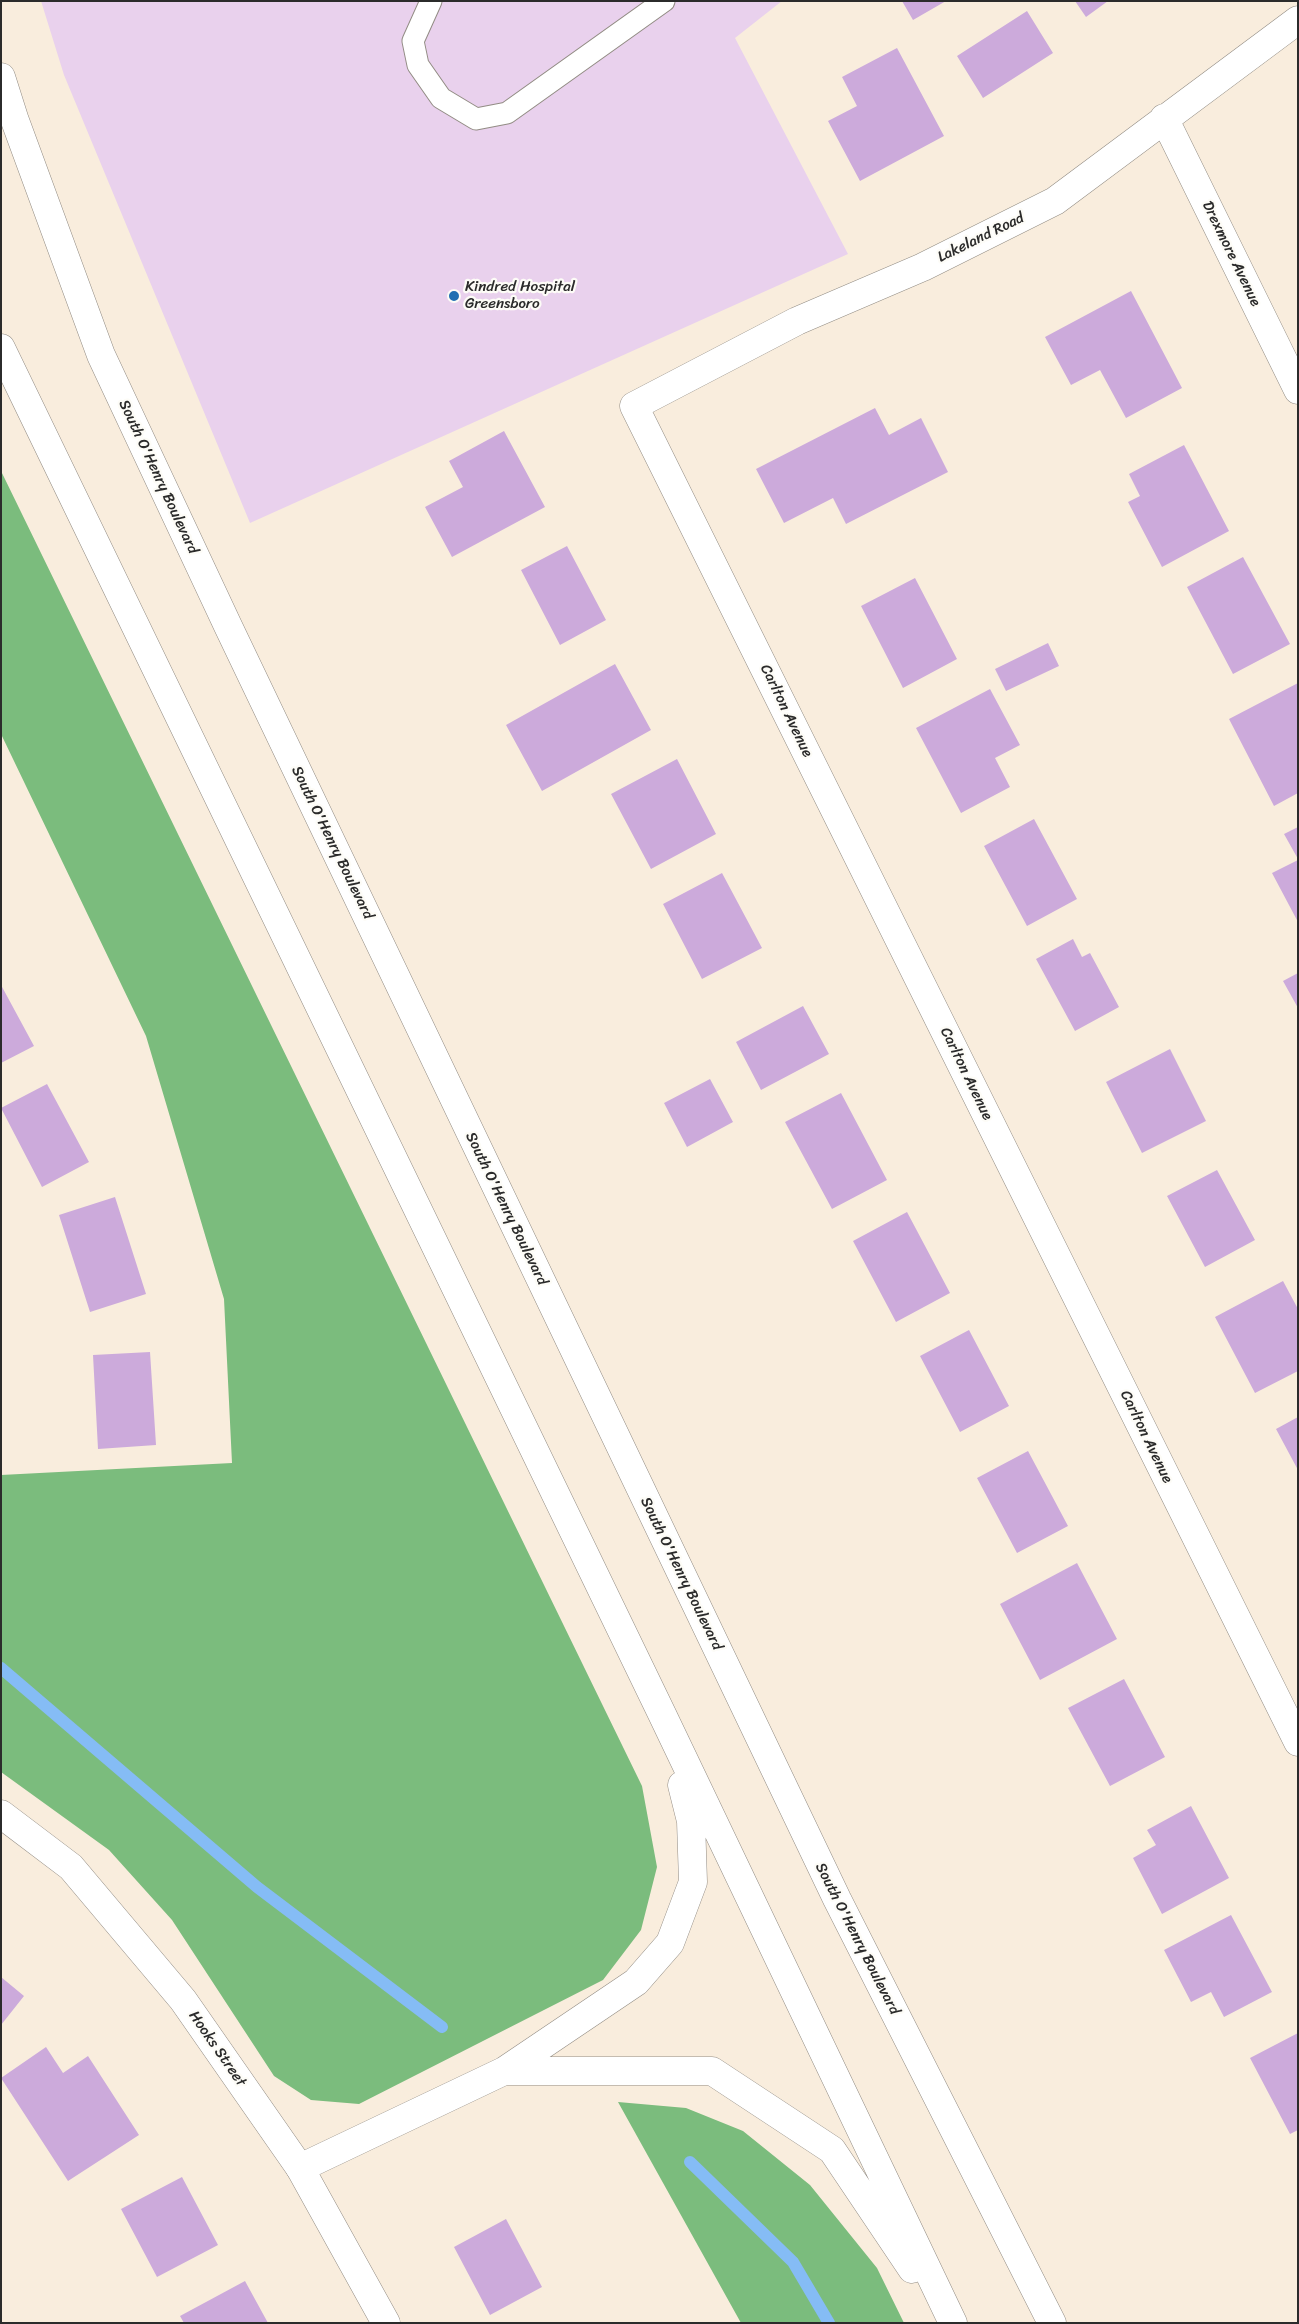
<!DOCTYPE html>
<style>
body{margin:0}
#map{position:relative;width:1299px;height:2324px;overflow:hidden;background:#f9eddd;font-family:Sriracha,sans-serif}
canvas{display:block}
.frame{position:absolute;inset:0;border:2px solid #2b2b2b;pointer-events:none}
</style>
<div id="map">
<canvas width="1299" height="2324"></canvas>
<div class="frame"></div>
</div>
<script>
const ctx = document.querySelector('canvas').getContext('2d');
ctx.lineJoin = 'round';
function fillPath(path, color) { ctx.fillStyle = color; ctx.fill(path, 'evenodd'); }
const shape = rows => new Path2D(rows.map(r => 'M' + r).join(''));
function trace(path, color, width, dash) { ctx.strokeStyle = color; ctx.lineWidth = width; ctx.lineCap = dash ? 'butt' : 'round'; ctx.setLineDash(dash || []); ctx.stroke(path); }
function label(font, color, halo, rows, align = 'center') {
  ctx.font = font + ' Sriracha,sans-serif'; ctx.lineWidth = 4.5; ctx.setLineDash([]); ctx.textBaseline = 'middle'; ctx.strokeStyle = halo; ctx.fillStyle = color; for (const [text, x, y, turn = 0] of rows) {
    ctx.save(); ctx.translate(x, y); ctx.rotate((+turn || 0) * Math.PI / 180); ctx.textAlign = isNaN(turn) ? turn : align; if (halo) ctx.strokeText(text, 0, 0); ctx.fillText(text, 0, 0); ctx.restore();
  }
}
fillPath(shape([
 [41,1,782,1,735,38,848,254,250,523,64,75]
]), '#e9d1ed');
fillPath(shape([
 [1,471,642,1786,657,1867,641,1930,603,1980,359,2104,311,2100,274,2076,172,1920,109,1850,1,1772,1,1475,232,1463,224,1299,146,1036,1,734],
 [618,2102,686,2108,743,2131,810,2185,877,2268,904,2323,741,2323]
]), '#7bbc7d');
trace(shape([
 [1,1668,257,1887,442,2027],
 [690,2162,793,2262,829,2323]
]), '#85bcf5', 12);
fillPath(shape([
 [902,1,946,1,913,20],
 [1075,1,1108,1,1086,17],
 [1027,11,1053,53,983,98,957,56],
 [897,48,944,136,860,181,828,121,857,106,842,77],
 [1131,291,1182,388,1126,418,1100,370,1071,385,1045,337],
 [875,408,889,435,921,418,948,472,846,524,833,498,784,523,756,469],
 [504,431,545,507,452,557,425,507,463,487,449,461],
 [1184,445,1229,531,1162,567,1128,502,1140,496,1129,474],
 [567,546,606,620,560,645,521,570],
 [1243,557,1290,644,1233,674,1187,587],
 [915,578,957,659,903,688,861,606],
 [1048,643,1059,666,1006,691,995,669],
 [615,664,651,730,542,791,506,725],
 [1298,683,1298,793,1274,806,1229,719],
 [990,689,1020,745,995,758,1010,787,961,813,916,728],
 [677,759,716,834,651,869,611,794],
 [1034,819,1077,899,1027,926,984,846],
 [1298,827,1298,859,1284,834],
 [1298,860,1298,922,1272,873],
 [722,873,762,948,702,979,663,904],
 [1073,939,1082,957,1090,953,1119,1007,1075,1031,1036,959],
 [1298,973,1298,1008,1283,981],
 [1,985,34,1046,1,1063],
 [803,1006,829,1054,761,1090,736,1042],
 [1170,1049,1206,1121,1142,1153,1106,1082],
 [710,1079,733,1122,687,1147,664,1103],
 [47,1084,89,1162,42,1187,1,1108],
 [841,1093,887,1180,832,1209,785,1122],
 [1217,1170,1255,1240,1205,1267,1167,1196],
 [115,1197,146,1294,90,1312,59,1215],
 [907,1212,950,1293,896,1322,853,1241],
 [1283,1281,1298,1309,1298,1371,1255,1393,1215,1317],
 [969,1330,1009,1406,960,1432,920,1356],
 [150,1352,156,1445,98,1449,93,1355],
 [1298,1417,1298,1470,1276,1429],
 [1028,1451,1068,1526,1017,1553,977,1478],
 [1077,1563,1117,1639,1040,1680,1000,1604],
 [1124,1679,1165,1757,1110,1786,1068,1708],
 [1191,1806,1229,1878,1162,1914,1133,1858,1156,1845,1147,1830],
 [1231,1915,1272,1992,1224,2017,1211,1992,1191,2002,1164,1950],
 [1,1977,24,1996,1,2025],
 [1298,2033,1298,2130,1290,2134,1250,2058],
 [46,2047,63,2073,88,2056,139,2135,68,2181,1,2078],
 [182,2177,218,2245,157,2277,121,2209],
 [506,2219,542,2287,490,2315,454,2247],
 [245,2281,268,2323,184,2323,180,2316]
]), '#ccaadb');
const lane = shape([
 [431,1,413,41,418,65,441,98,476,119,507,113,664,1]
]);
const street = shape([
 [1298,20,1055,201,923,267,797,321,634,406,1298,1742],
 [1164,118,1298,390],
 [1,1814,71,1867,183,2000,300,2168,386,2323]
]);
const highway = shape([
 [1,77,14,118,101,355,228,626,837,1899,1052,2323],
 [1,348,662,1714,953,2323],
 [504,2071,712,2071,832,2150,912,2269],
 [300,2168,504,2071,636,1982,670,1943,693,1882,691,1821,682,1785]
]);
trace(lane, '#928c84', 23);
trace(street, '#928c84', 29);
trace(highway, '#928c84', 29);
trace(lane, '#fff', 21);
trace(street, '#fff', 28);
trace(highway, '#fff', 28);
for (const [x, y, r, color] of [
 [454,296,6,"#1f6fb2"]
]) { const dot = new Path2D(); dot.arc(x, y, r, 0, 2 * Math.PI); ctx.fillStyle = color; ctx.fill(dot); trace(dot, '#fdfcf7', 2); }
label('15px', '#2b2b2b', '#fdfcf7', [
 ["Lakeland Road",981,238,-26],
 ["Drexmore Avenue",1231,254,64],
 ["South O'Henry Boulevard",158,477,65],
 ["Carlton Avenue",786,711,64],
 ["South O'Henry Boulevard",332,843,64],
 ["Carlton Avenue",966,1074,64],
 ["South O'Henry Boulevard",506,1209,64],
 ["Carlton Avenue",1146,1437,64],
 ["South O'Henry Boulevard",681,1574,64],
 ["South O'Henry Boulevard",857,1939,63],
 ["Hooks Street",217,2049,55]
]);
label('15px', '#2b2b2b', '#fdfcf7', [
 ["Kindred Hospital",465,287],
 ["Greensboro",465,304]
], 'left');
</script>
